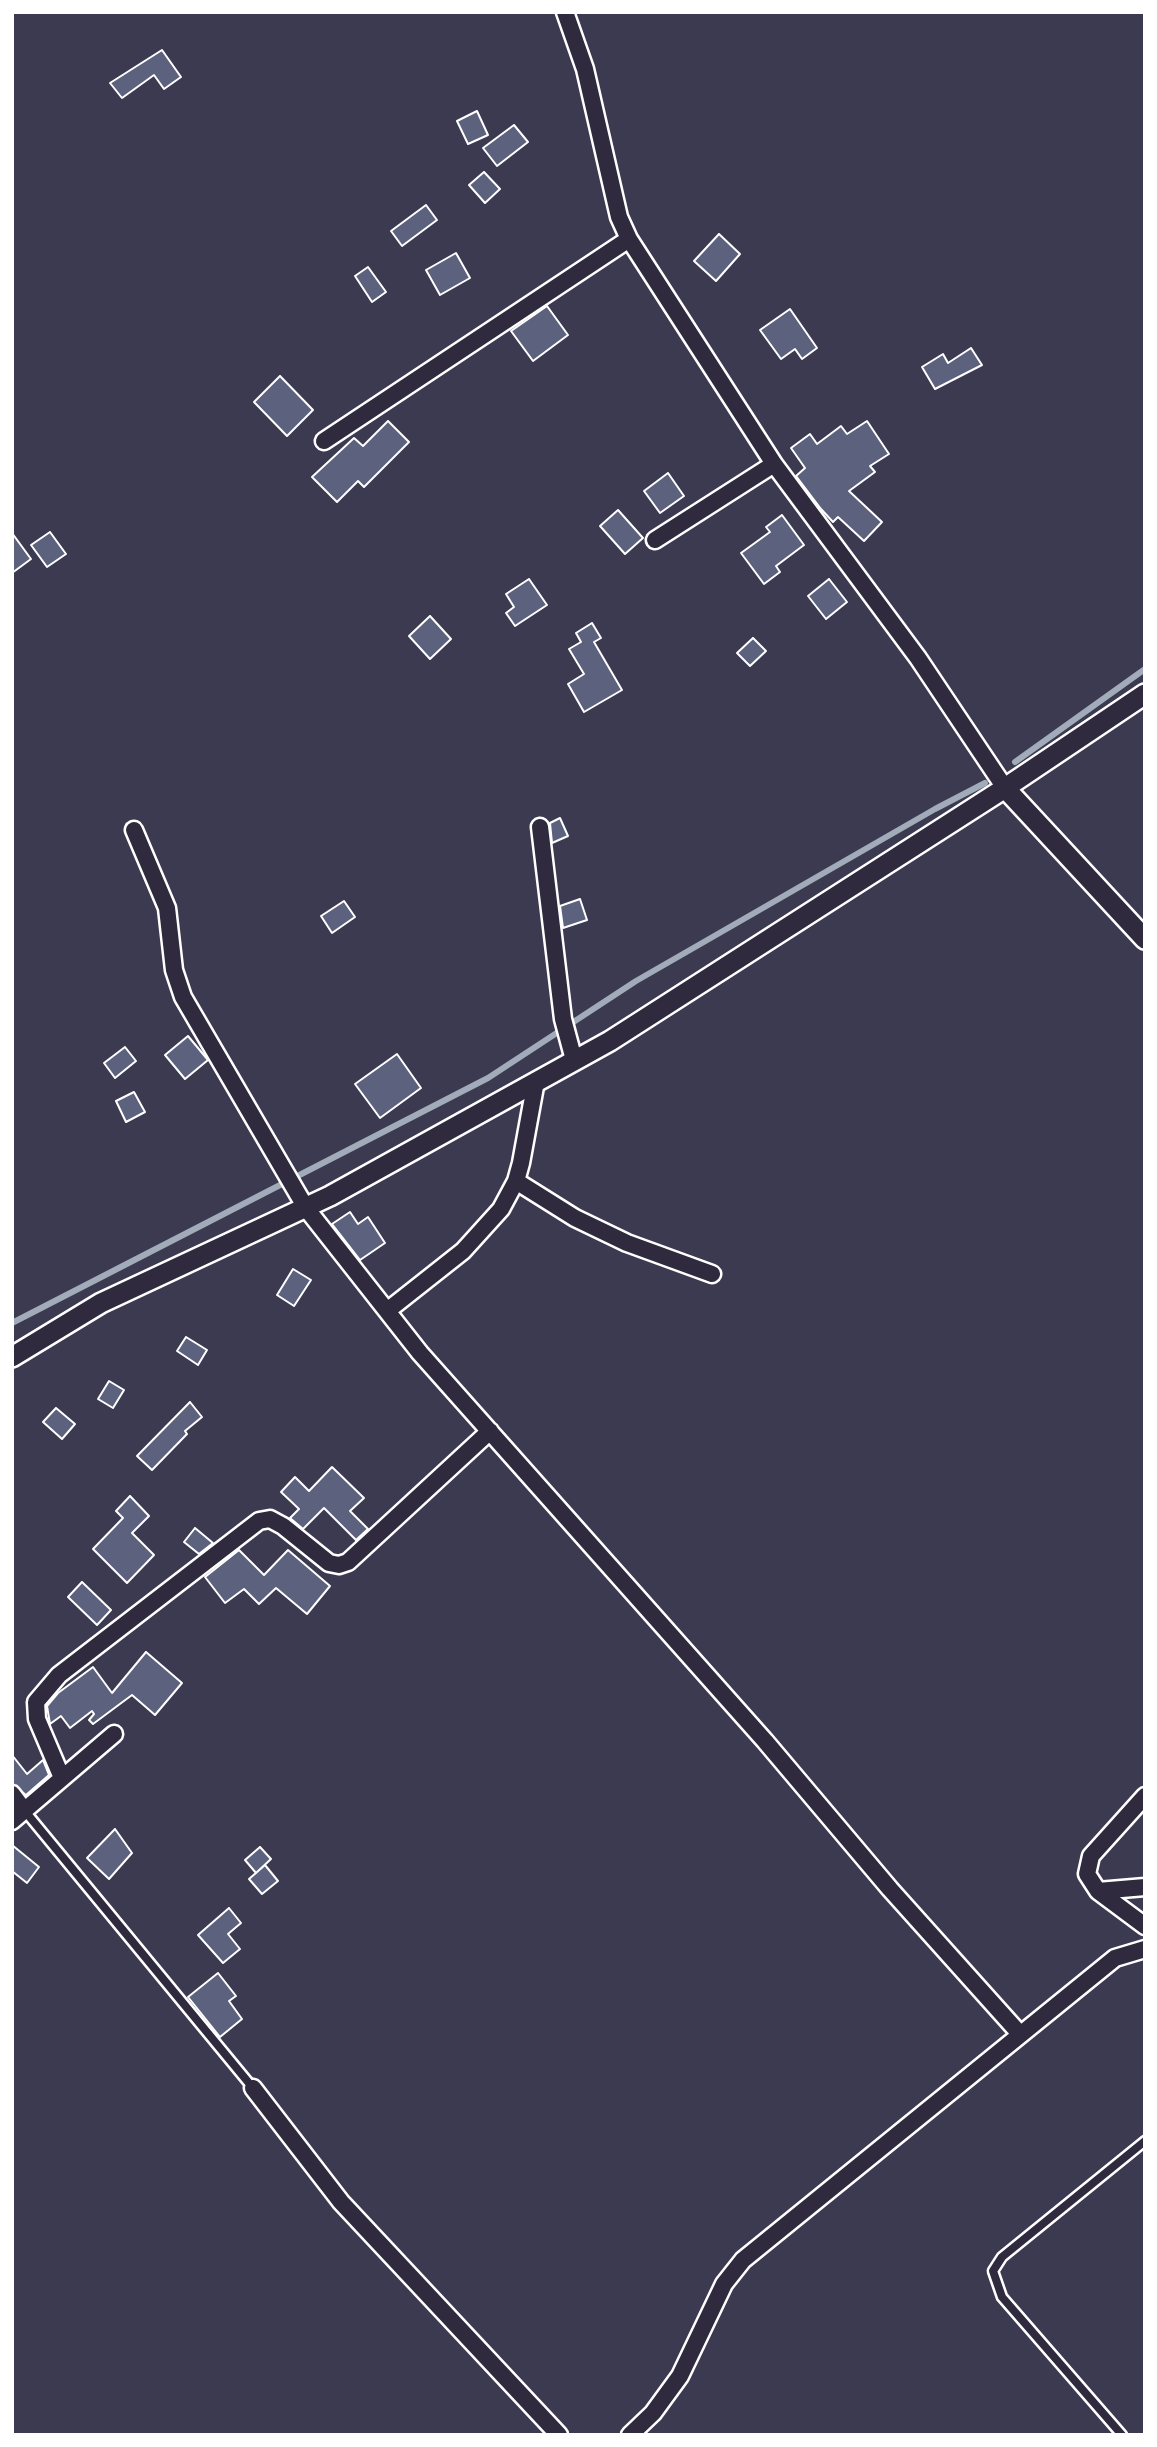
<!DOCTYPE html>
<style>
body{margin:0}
#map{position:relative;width:1157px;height:2447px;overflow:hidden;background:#3c3a50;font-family:"Playpen Sans",sans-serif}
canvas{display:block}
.frame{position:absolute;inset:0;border:14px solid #fff;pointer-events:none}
</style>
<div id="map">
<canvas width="1157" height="2447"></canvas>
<div class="frame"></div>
</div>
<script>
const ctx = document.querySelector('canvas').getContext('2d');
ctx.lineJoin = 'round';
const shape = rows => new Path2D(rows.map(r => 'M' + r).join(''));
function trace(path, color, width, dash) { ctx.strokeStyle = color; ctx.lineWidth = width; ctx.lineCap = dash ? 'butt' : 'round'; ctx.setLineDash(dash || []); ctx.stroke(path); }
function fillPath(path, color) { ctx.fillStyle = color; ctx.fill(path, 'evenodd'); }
trace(shape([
 [1015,762,1145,669],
 [12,1323,488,1078,636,981,935,809,985,783]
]), '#a1abb9', 6);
const building = shape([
 [162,50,181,77,164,89,154,75,122,98,110,83,162,50],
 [477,111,488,135,468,144,457,121,477,111],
 [514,125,528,142,497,166,483,148,514,125],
 [484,172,500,189,485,203,469,185,484,172],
 [426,205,437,220,402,246,391,231,426,205],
 [719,234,740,254,716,281,694,261,719,234],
 [456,253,470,278,440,295,426,270,456,253],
 [368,267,386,292,372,302,355,276,368,267],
 [547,306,568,335,533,361,511,331,547,306],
 [790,309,817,348,802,359,795,349,781,359,760,330,790,309],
 [971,348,982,365,935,389,922,367,943,354,948,363,971,348],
 [280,376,313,410,287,436,254,402,280,376],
 [388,421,409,442,364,487,358,481,337,502,312,477,354,438,363,446,388,421],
 [867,421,889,454,870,466,875,472,849,491,882,522,864,541,838,517,833,522,821,509,796,476,805,468,791,448,810,434,817,444,841,426,847,434,867,421],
 [668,473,684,496,660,513,644,491,668,473],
 [618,510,643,538,625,554,600,526,618,510],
 [782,515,804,545,776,566,780,572,764,584,741,553,770,532,766,527,782,515],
 [50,532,66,554,47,567,31,545,50,532],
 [12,533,31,559,12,573,12,533],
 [529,579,547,605,515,626,506,613,514,607,506,594,529,579],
 [829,579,847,602,826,619,808,596,829,579],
 [430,616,451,639,430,659,409,636,430,616],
 [592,623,601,638,594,642,622,690,584,712,568,684,584,674,569,649,581,642,576,633,592,623],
 [753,638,766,651,750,666,737,653,753,638],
 [560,818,568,836,552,843,550,823,560,818],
 [580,899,587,920,563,928,560,906,580,899],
 [344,901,355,917,332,933,321,916,344,901],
 [188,1036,208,1060,185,1079,165,1055,188,1036],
 [125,1047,136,1061,115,1078,104,1063,125,1047],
 [397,1054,421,1088,380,1118,355,1084,397,1054],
 [134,1092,145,1112,126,1122,116,1101,134,1092],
 [350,1212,358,1224,368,1217,385,1243,360,1260,332,1224,350,1212],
 [293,1269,311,1280,294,1306,277,1295,293,1269],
 [186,1337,207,1350,198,1365,177,1351,186,1337],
 [109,1381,124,1390,113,1408,98,1399,109,1381],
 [190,1402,202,1417,185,1431,187,1434,152,1470,137,1456,190,1402],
 [56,1408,75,1424,62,1439,43,1422,56,1408],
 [332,1467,364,1498,350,1511,368,1529,356,1540,324,1508,303,1529,290,1518,299,1509,281,1492,295,1477,309,1491,332,1467],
 [130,1496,149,1516,132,1533,154,1555,127,1583,93,1549,123,1518,116,1511,130,1496],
 [195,1528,213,1543,199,1554,184,1542,195,1528],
 [239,1550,264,1575,288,1550,330,1586,307,1614,276,1588,259,1604,244,1589,225,1603,205,1577,239,1550],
 [82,1582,111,1610,97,1625,68,1597,82,1582],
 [146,1652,182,1683,155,1715,132,1695,93,1724,89,1720,94,1714,92,1711,70,1728,61,1716,50,1724,47,1706,58,1693,93,1667,112,1693,146,1652],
 [12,1755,27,1774,43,1760,49,1775,26,1795,12,1784,12,1755],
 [115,1829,132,1853,109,1879,87,1858,115,1829],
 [12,1845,39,1867,27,1883,12,1871,12,1845],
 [260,1847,271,1859,256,1873,245,1860,260,1847],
 [265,1865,278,1881,262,1894,249,1879,265,1865],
 [229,1908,241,1923,228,1934,240,1949,223,1963,198,1935,229,1908],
 [218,1973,236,1996,229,2001,242,2019,220,2037,188,1997,218,1973]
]);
fillPath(building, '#5c617e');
trace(building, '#fff', 2);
const service = shape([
 [24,1810,253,2088],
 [1122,2435,1002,2297,993,2271,1002,2257,1145,2141]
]);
const minor = shape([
 [565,12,585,69,619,217,629,239,774,464,918,658,1005,788],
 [324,441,629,239],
 [655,540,774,464],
 [540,827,563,1019,574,1060],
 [134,830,167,908,174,970,183,997,306,1208,420,1353,765,1741,890,1889,1020,2034],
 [516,1181,575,1218,627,1243,712,1274],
 [387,1311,463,1251,501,1209,516,1181,521,1163,536,1081],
 [62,1778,37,1719,36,1702,59,1675,259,1521,270,1519,283,1526,329,1563,339,1565,348,1562,490,1431],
 [12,1794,24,1810],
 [1145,1796,1091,1856,1087,1874,1098,1891,1145,1926],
 [12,1821,114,1734],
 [1098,1891,1145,1887],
 [253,2088,341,2202,559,2435],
 [630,2435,653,2413,680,2376,724,2284,743,2260,1115,1958,1145,1949]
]);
const tertiary = shape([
 [1005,788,1145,939],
 [12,1357,101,1303,330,1196,610,1041,1005,788,1145,694]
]);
trace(service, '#fff', 13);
trace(minor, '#fff', 21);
trace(tertiary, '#fff', 24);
trace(service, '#2f2a3d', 8);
trace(minor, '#2f2a3d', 16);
trace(tertiary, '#2f2a3d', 19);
</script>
